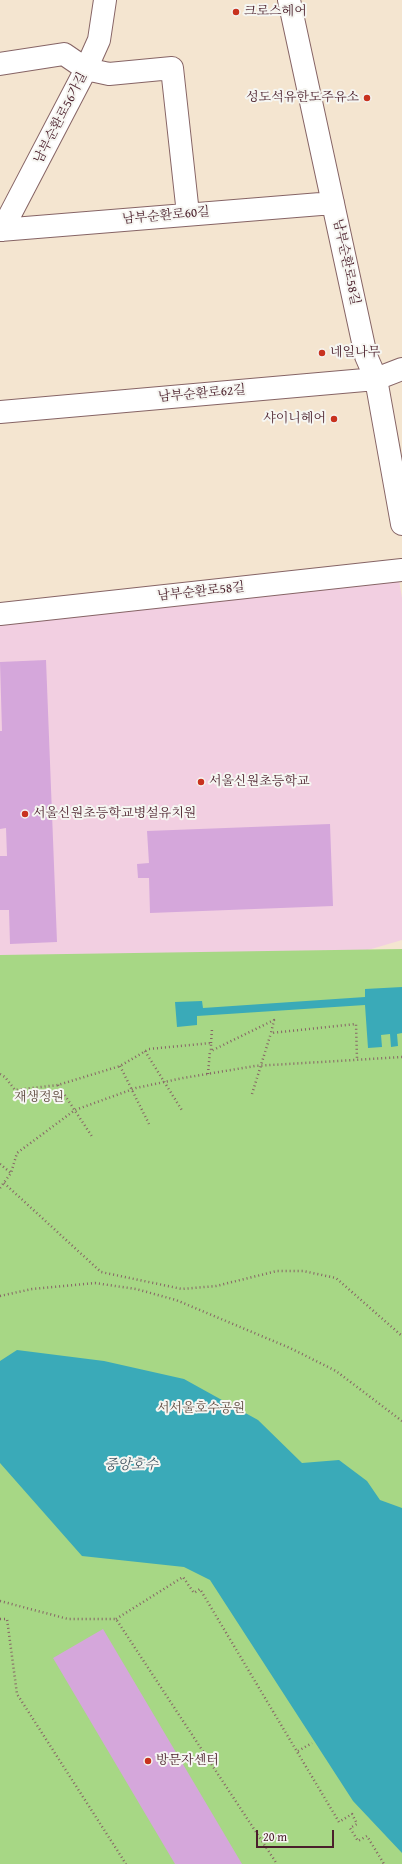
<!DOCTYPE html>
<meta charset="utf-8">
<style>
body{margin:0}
#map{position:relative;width:402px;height:1864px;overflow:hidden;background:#f4e5d0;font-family:"Gentium Book Plus",serif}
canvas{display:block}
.scale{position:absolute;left:256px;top:1830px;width:78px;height:18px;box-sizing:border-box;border:2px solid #4a1f2b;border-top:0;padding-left:5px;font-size:12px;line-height:14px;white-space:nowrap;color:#4a1f2b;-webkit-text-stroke:3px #f6f6f2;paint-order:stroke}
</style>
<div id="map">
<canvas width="402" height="1864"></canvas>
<div class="scale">20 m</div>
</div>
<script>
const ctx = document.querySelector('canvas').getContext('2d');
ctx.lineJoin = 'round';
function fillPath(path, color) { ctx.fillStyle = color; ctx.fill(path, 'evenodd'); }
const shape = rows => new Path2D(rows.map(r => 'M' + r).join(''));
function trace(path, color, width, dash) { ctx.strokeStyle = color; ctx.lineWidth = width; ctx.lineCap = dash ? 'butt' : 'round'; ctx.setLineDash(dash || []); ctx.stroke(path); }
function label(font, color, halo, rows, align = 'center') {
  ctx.font = font + ' "Gentium Book Plus","Noto Serif KR",serif'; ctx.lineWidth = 4; ctx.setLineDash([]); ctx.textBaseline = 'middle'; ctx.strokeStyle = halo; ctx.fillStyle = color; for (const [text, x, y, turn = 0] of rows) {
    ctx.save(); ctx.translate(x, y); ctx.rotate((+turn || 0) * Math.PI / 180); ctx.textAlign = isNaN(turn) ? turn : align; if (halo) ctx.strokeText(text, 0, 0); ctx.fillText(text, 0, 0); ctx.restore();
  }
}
fillPath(shape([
 [399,580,402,598,402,940,368,950,44,957,0,956,0,624]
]), '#f2cfe1');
fillPath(shape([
 [402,949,402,1864,0,1864,0,955]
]), '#a7d785');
fillPath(shape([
 [402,987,402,1033,397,1034,398,1046,391,1047,390,1034,381,1035,382,1047,368,1048,365,1005,197,1016,197,1025,177,1027,175,1002,202,1001,203,1008,365,997,365,989],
 [17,1350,104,1361,184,1379,258,1420,302,1463,339,1460,367,1481,380,1500,402,1508,402,1853,353,1801,210,1580,184,1567,82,1556,0,1463,0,1361]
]), '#3aaab8');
fillPath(shape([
 [46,660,57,942,10,944,9,910,0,910,0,856,7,856,6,828,0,829,0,731,2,731,0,662],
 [330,824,333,906,150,913,149,878,138,878,137,864,149,863,147,831],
 [103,1629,242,1864,175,1864,53,1658]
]), '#d5a7db');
const street = shape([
 [289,0,366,356,376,379,402,524],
 [0,64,64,54,86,69,109,74,172,68,188,214],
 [0,230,333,203],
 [2,230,86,69,99,40,105,0],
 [0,412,376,379,402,369],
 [0,614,402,570]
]);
trace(street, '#866465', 24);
trace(shape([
 [211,1043,212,1029],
 [145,1051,183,1112],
 [120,1066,149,1124],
 [0,1074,5,1077,15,1090,58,1085,120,1066,149,1049,211,1043,211,1051,274,1020,271,1033,356,1024,357,1059],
 [208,1074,210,1050],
 [58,1085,93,1138],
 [252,1094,271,1033],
 [0,1164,11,1173],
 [4,1183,101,1272,182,1289,216,1286,277,1271,303,1271,336,1278,402,1336],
 [0,1188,11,1173,17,1153,75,1110,136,1088,183,1078,255,1066,402,1057],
 [0,1296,32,1289,95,1283,136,1289,176,1300,290,1348,336,1371,402,1421],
 [0,1601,68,1619,116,1619,277,1864],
 [0,1619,7,1619,17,1694,126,1864],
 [116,1619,183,1577,194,1593,200,1589,339,1822,352,1814,357,1824,350,1828,358,1841,367,1836,384,1864],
 [298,1751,312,1743]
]), '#866465', 2.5, [1, 3]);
trace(street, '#fff', 22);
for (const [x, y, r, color] of [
 [236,12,4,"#c8321e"],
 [367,98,4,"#c8321e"],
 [322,353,4,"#c8321e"],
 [334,419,4,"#c8321e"],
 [201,782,4,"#c8321e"],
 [25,814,4,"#c8321e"],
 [148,1761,4,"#c8321e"]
]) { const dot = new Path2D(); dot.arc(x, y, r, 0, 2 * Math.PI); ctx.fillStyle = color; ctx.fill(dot); trace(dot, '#f6f6f2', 1.5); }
label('13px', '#4a1f2b', '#f6f6f2', [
 ["크로스헤어",244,12],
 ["성도석유한도주유소",359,98,"right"],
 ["네일나무",330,353],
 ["샤이니헤어",326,419,"right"],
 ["서울신원초등학교",209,782],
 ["서울신원초등학교병설유치원",33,814],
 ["방문자센터",156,1761]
], 'left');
label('13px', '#4a1f2b', '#f6f6f2', [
 ["남부순환로56가길",61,118,-63],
 ["남부순환로60길",166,216,-5],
 ["남부순환로58길",346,262,78],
 ["남부순환로62길",202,394,-5],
 ["남부순환로58길",201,592,-6]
]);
label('13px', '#614d42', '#f6f6f2', [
 ["재생정원",39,1098],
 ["서서울호수공원",201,1409]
]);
label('italic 14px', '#445763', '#f6f6f2', [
 ["중앙호수",131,1465]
]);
</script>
